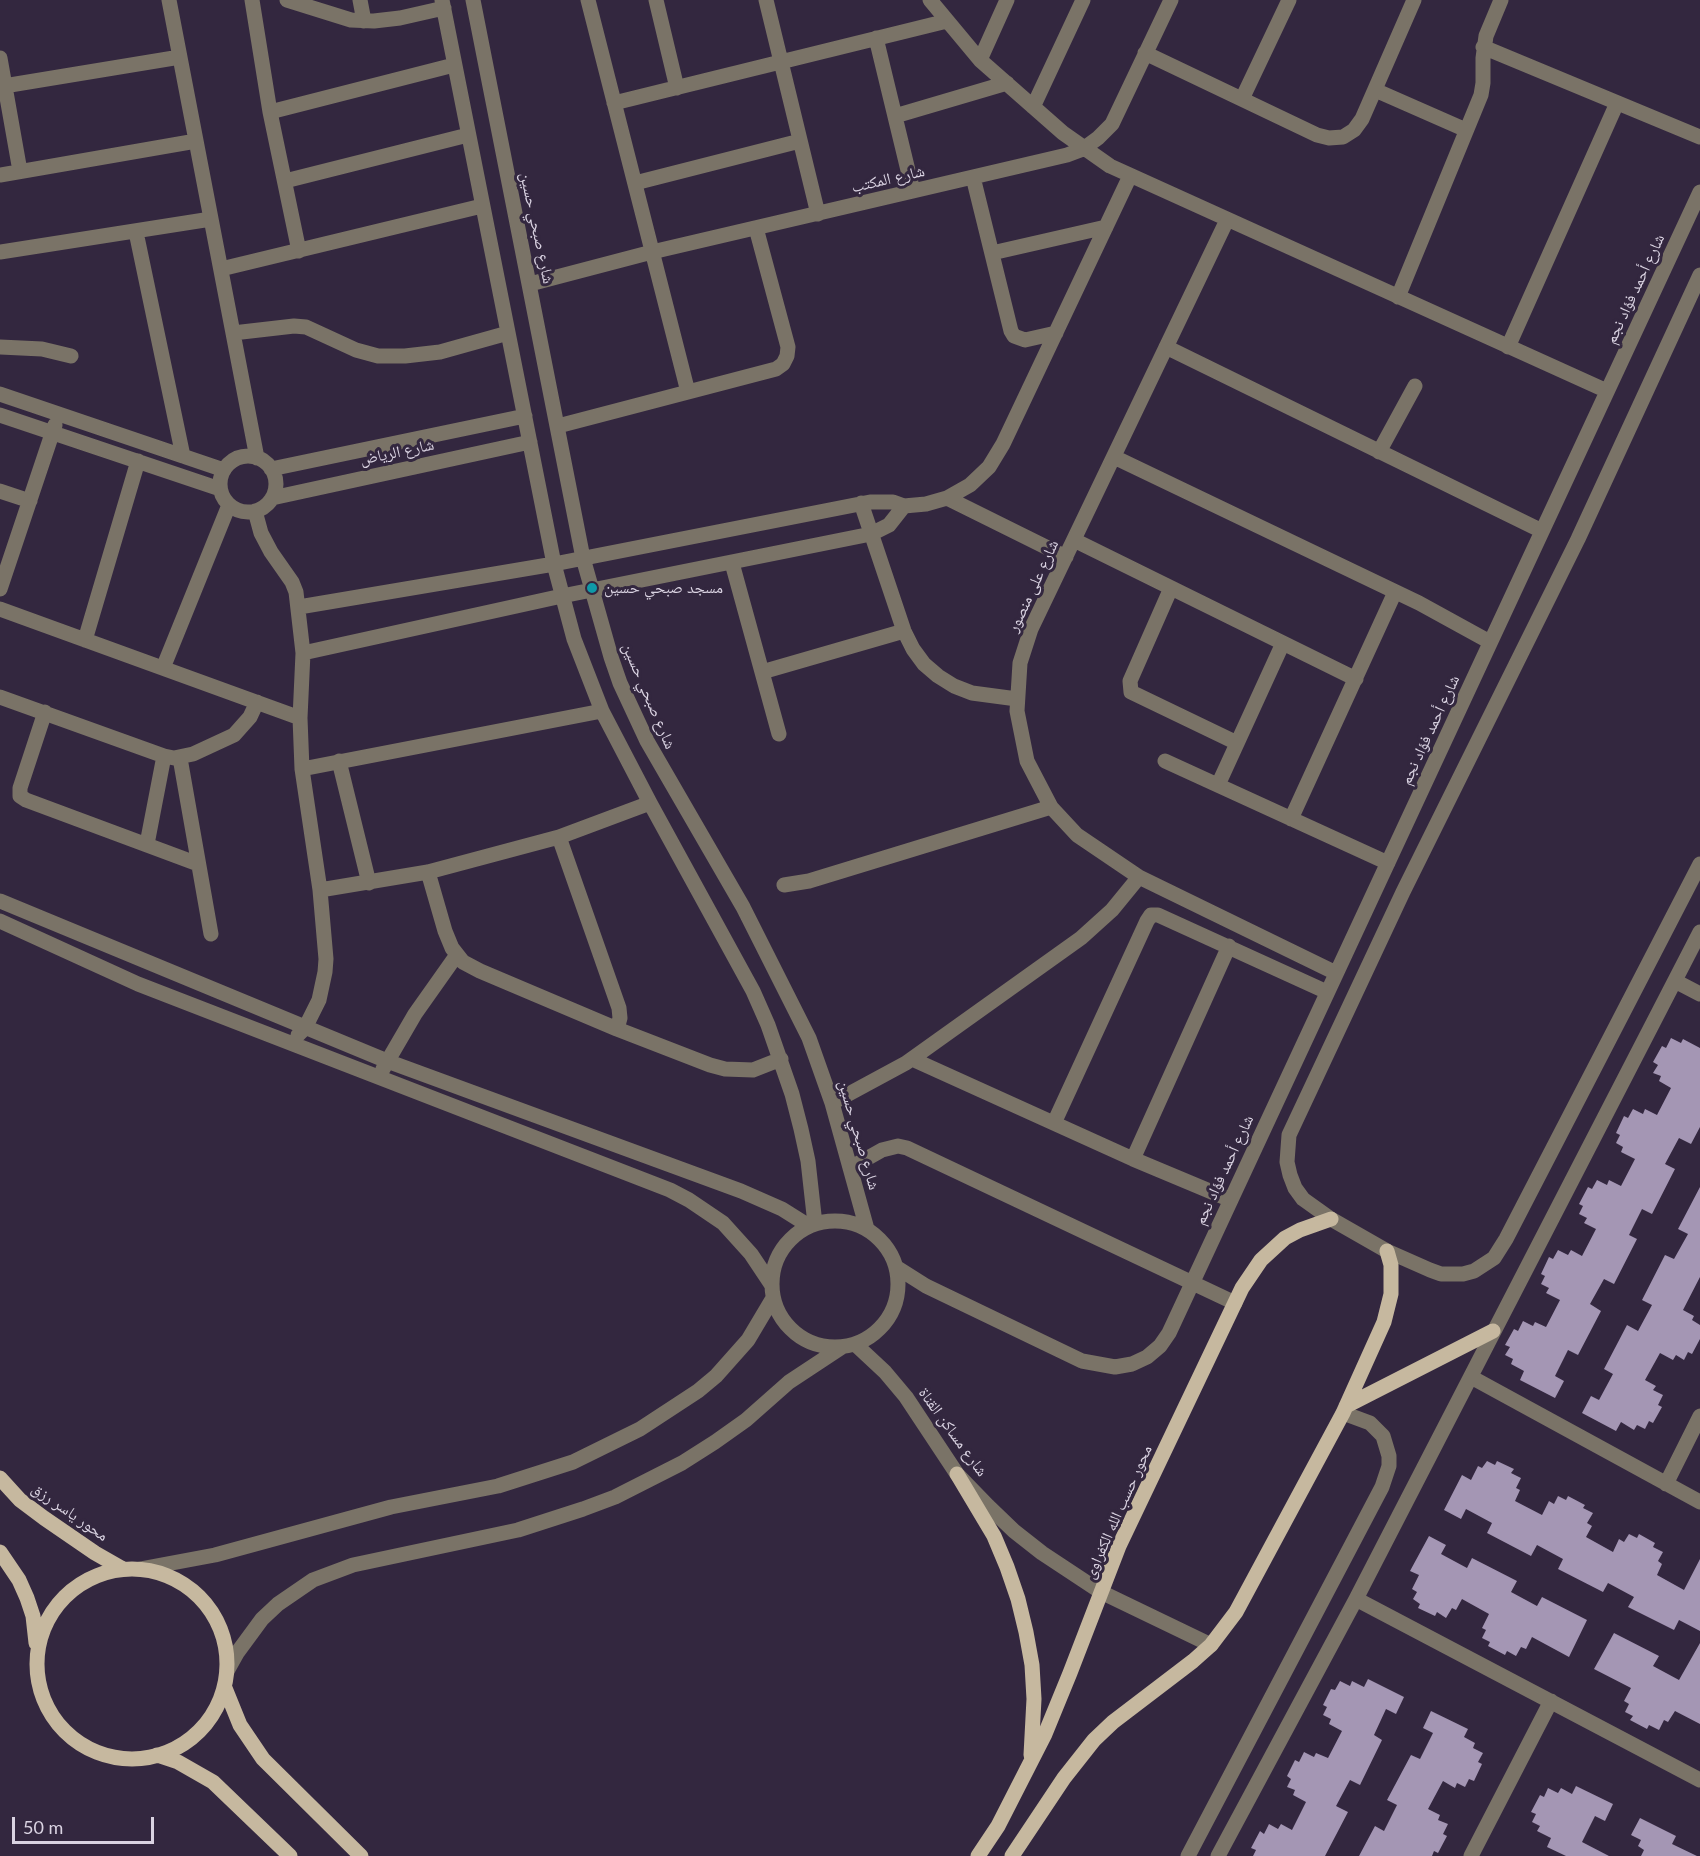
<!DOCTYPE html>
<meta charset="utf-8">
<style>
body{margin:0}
#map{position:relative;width:1700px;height:1856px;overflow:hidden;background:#33273f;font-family:Lato,sans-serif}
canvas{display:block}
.scale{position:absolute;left:12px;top:1817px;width:142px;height:27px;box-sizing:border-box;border:3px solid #dad3e2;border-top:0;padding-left:8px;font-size:18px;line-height:21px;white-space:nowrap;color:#dad3e2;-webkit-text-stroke:4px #33273f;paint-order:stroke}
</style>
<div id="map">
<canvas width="1700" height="1856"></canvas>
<div class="scale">50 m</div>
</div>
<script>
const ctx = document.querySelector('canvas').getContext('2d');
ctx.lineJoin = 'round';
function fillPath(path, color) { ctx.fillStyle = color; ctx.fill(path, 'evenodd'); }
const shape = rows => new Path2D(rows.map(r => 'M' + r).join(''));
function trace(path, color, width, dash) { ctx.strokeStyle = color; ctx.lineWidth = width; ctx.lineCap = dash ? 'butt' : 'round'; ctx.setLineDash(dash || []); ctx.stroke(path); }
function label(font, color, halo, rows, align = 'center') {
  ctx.font = font + ' Lato,"Noto Naskh Arabic",sans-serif'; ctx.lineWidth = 6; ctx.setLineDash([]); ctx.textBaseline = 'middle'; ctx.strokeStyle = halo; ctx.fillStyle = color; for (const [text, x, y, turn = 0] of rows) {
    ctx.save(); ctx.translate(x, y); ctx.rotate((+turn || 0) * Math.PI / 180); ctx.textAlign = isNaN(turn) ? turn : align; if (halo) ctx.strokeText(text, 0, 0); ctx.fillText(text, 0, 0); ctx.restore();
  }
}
fillPath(shape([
 [1671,1038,1681,1043,1683,1039,1700,1048,1700,1127,1691,1144,1679,1138,1665,1164,1675,1169,1652,1214,1642,1209,1629,1235,1637,1239,1614,1284,1604,1279,1590,1304,1601,1311,1578,1355,1568,1350,1555,1376,1564,1381,1555,1398,1520,1380,1524,1371,1511,1364,1513,1359,1505,1355,1510,1347,1505,1345,1514,1329,1518,1331,1523,1321,1533,1326,1535,1322,1546,1327,1560,1300,1546,1293,1549,1288,1541,1284,1545,1276,1541,1274,1549,1257,1553,1259,1558,1250,1568,1255,1571,1250,1582,1256,1596,1229,1584,1223,1587,1218,1579,1214,1583,1206,1579,1204,1588,1187,1592,1189,1597,1180,1607,1185,1609,1180,1621,1186,1635,1159,1621,1152,1623,1147,1616,1143,1620,1135,1616,1133,1624,1116,1628,1118,1633,1109,1643,1114,1645,1109,1657,1115,1671,1088,1659,1081,1661,1076,1653,1073,1658,1065,1653,1062,1662,1046,1666,1048],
 [1700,1187,1700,1277,1683,1310,1694,1316,1692,1320,1700,1325,1700,1339,1692,1354,1688,1352,1684,1360,1676,1355,1673,1360,1660,1353,1645,1380,1656,1386,1653,1390,1663,1395,1658,1405,1662,1407,1653,1423,1649,1421,1645,1429,1637,1425,1634,1430,1621,1422,1616,1431,1582,1413,1591,1396,1599,1400,1613,1374,1604,1369,1627,1325,1638,1331,1652,1305,1642,1300,1665,1255,1674,1259,1688,1234,1678,1229],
 [1487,1461,1495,1465,1497,1461,1514,1469,1511,1473,1521,1478,1516,1488,1520,1490,1515,1501,1542,1515,1549,1501,1554,1504,1558,1496,1566,1500,1568,1496,1585,1505,1583,1508,1593,1513,1587,1523,1592,1526,1586,1537,1613,1552,1619,1539,1624,1542,1629,1534,1637,1538,1639,1534,1655,1543,1653,1547,1663,1552,1658,1561,1662,1564,1657,1575,1684,1590,1700,1559,1700,1631,1679,1620,1674,1630,1628,1607,1634,1597,1608,1583,1603,1592,1558,1569,1563,1559,1537,1545,1531,1556,1487,1533,1492,1523,1466,1509,1461,1519,1444,1510,1462,1475,1471,1480,1478,1466,1482,1468],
 [1429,1536,1446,1545,1441,1554,1467,1568,1472,1558,1517,1581,1511,1592,1537,1606,1542,1597,1587,1620,1569,1657,1532,1637,1526,1649,1521,1647,1516,1656,1507,1651,1505,1655,1488,1646,1490,1642,1482,1638,1486,1630,1482,1628,1489,1614,1462,1599,1456,1610,1452,1608,1446,1618,1437,1612,1435,1616,1418,1608,1420,1604,1413,1599,1417,1592,1412,1589,1419,1575,1410,1571],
 [1614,1633,1659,1656,1653,1666,1679,1680,1700,1643,1700,1724,1675,1711,1668,1722,1664,1720,1659,1730,1649,1725,1647,1729,1630,1720,1633,1716,1625,1712,1629,1704,1624,1701,1631,1688,1594,1669],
 [1368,1679,1404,1697,1396,1714,1386,1709,1374,1735,1382,1740,1360,1785,1350,1780,1336,1806,1348,1812,1325,1856,1253,1856,1256,1850,1251,1848,1260,1831,1264,1834,1269,1824,1278,1829,1281,1824,1292,1830,1306,1802,1293,1795,1295,1790,1287,1787,1291,1779,1287,1776,1295,1760,1299,1762,1304,1752,1314,1757,1316,1753,1328,1758,1342,1731,1329,1724,1331,1719,1323,1715,1327,1707,1323,1705,1331,1689,1335,1690,1340,1681,1350,1686,1352,1681,1364,1687],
 [1431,1711,1468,1729,1464,1737,1475,1743,1473,1748,1483,1753,1478,1762,1482,1764,1474,1781,1469,1779,1465,1787,1457,1783,1455,1788,1443,1781,1428,1809,1440,1815,1438,1820,1448,1824,1443,1834,1447,1836,1438,1853,1434,1851,1432,1856,1359,1856,1375,1826,1384,1831,1397,1805,1387,1800,1411,1755,1420,1759,1433,1733,1423,1728],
 [1576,1786,1613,1804,1605,1821,1595,1816,1582,1842,1609,1856,1566,1856,1547,1847,1551,1838,1537,1831,1540,1826,1532,1822,1536,1814,1531,1812,1540,1795,1544,1797,1548,1788,1558,1793,1561,1788,1572,1794],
 [1640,1818,1676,1836,1672,1844,1697,1856,1641,1856,1644,1850,1638,1846,1641,1840,1631,1835]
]), '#a496b4');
trace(shape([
 [169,0,257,458],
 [252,0,270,112,299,251],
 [287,0,351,20,374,21,400,18,444,8],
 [360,0,364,21],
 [442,0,554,564,574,639,602,711,650,803,753,991,768,1025,792,1094,801,1129,808,1161,815,1224],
 [473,0,583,558,611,657,620,683,647,741,743,907,809,1038,832,1103,867,1229],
 [588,0,688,392],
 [656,0,677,88],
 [766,0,818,214],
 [930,0,980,60,1063,133,1110,166,1607,391],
 [876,38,913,191],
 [1483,47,1700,137],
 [1145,53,1317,135,1329,138,1343,137,1354,130,1362,119,1414,0],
 [0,58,20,171],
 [980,60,1007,0],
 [4,86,180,57],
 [1375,90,1466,130],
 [1242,99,1289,0],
 [614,103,947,21],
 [1033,107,1083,0],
 [270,112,454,65],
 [895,116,1007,83],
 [0,175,196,141],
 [973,177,1011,331,1014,336,1025,340,1056,333],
 [285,181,468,135],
 [635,183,800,141],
 [1227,220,1031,629,1020,663,1017,711,1027,761,1051,807,1077,835,1139,877,1336,973],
 [136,232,183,456],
 [0,252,211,219],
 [992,253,1106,227],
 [221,269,482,206],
 [1700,275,1578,539,1403,892,1289,1135,1287,1162,1290,1175,1295,1188,1303,1199,1331,1219,1387,1251,1430,1270,1441,1274,1463,1274,1474,1271,1494,1258,1506,1239,1700,864],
 [530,284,652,252,1067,155,1083,149,1098,138,1112,124,1171,0],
 [1398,297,1481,95,1483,83,1483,58,1486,36,1501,0],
 [233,333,294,326,306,327,356,350,378,356,405,356,440,352,508,333],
 [0,347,42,349,71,356],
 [1166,347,1542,531],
 [1508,347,1617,103],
 [0,394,224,470],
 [0,415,220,489],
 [558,426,776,369,783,364,787,356,788,347,756,228],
 [1379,452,1415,386],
 '220 484a28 28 0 1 1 56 0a28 28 0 1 1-56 0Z',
 [1114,457,1419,603,1490,642],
 [271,469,525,416],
 [0,491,30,501],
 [272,498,530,442],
 [947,498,1066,557],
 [861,503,904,631,913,649,924,664,938,676,954,686,972,693,1017,699],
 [255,511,261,533,271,552,292,582,296,592,303,653,300,718,302,769,320,890,326,959,325,972,319,1000,305,1028,298,1035],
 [1074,540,1356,679],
 [732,563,779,734],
 [1171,588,1130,681,1131,692,1237,743],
 [0,589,55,425],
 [299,607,554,564,870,502,893,502,904,506,926,504,947,498,970,485,989,467,1003,444,1130,176],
 [0,609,300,718],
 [85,640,138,461],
 [303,653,562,596,871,534,889,525,904,506],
 [163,668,229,505],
 [762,672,904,631],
 [0,697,164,756,174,758,193,754,234,735,250,717,257,702],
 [45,712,20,788,20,796,26,800,198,864],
 [180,758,211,934],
 [339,761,369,883],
 [1165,761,1388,863],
 [302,769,602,711],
 [1218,785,1283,643],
 [1291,819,1395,592],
 [559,837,619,1008,620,1018,617,1029],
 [147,844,164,756],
 [428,872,445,931,452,948,463,962,480,971,617,1029,710,1065,725,1069,753,1070,781,1059],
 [784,885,809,881,1051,807],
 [320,890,428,872,559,837,650,803],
 [0,901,387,1061,741,1191,782,1209,809,1226],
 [0,921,138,984,670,1190,689,1200,723,1223,751,1254,771,1284],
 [1675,981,1700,994],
 [912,1059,1133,1159,1231,1200],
 [383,1069,415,1014,456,956],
 [832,1103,906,1063,1081,938,1112,910,1139,877],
 [1054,1123,1147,921,1151,915,1158,915,1327,992],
 [1133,1159,1229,946],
 [850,1168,882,1150,898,1146,907,1148,1235,1303],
 '772 1284a63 63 0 1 1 126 0a63 63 0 1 1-126 0Z',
 [896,1267,926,1286,1082,1361,1115,1367,1132,1364,1147,1357,1160,1346,1169,1333,1700,192],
 [855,1344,885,1372,906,1397,957,1474,988,1506,1014,1531,1042,1553,1101,1592,1211,1645],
 [1471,1377,1700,1502],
 [1666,1484,1700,1416],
 [140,1569,215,1555,391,1507,498,1486,573,1462,640,1429,698,1391,716,1376,748,1340,773,1298],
 [1356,1599,1700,1780],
 [227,1671,237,1653,262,1619,278,1604,313,1580,353,1565,518,1530,583,1509,615,1497,682,1463,715,1442,746,1420,789,1382,842,1347],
 [1188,1856,1382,1487,1389,1466,1389,1456,1383,1436,1370,1423,1343,1413],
 [1218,1856,1356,1599,1700,932],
 [1471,1856,1551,1701]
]), '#7a7367', 15);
trace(shape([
 [1346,1406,1493,1331],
 [957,1474,994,1536,1007,1567,1018,1599,1026,1632,1032,1665,1034,1699,1031,1755],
 [0,1478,20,1500,44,1518,95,1553,123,1569],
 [0,1552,19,1580,27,1598,33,1616,36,1643],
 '37 1664a95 95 0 1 1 190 0a95 95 0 1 1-190 0Z',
 [225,1688,240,1725,263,1759,361,1856],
 [157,1755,178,1762,213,1782,290,1856],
 [978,1856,998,1826,1045,1734,1070,1673,1119,1546,1242,1288,1261,1260,1285,1238,1300,1230,1331,1219],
 [1012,1856,1064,1778,1094,1740,1113,1722,1193,1661,1211,1645,1236,1612,1343,1413,1384,1322,1391,1294,1391,1265,1387,1251]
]), '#c6b89f', 15);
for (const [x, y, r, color] of [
 [592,588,6,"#0f9aa8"]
]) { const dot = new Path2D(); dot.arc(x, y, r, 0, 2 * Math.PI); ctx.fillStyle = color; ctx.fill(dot); trace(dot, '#33273f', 2); }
label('16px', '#dad3e2', '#33273f', [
 ["شارع المكتب",888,179,-13],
 ["شارع صبحي حسين",537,228,78],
 ["شارع أحمد فؤاد نجم",1635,289,-65],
 ["شارع الرياض",397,452,-12],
 ["شارع على منصور",1033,586,-65],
 ["شارع صبحي حسين",649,696,67],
 ["شارع أحمد فؤاد نجم",1430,730,-65],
 ["شارع صبحي حسين",859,1135,74],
 ["شارع أحمد فؤاد نجم",1224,1170,-65],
 ["شارع مساكن القناة",953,1432,54],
 ["محور ياسر رزق",70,1512,35],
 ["محور حسب الله الكفراوى",1118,1512,-66]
]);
label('16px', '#dad3e2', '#33273f', [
 ["مسجد صبحي حسين",604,588]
], 'left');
</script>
